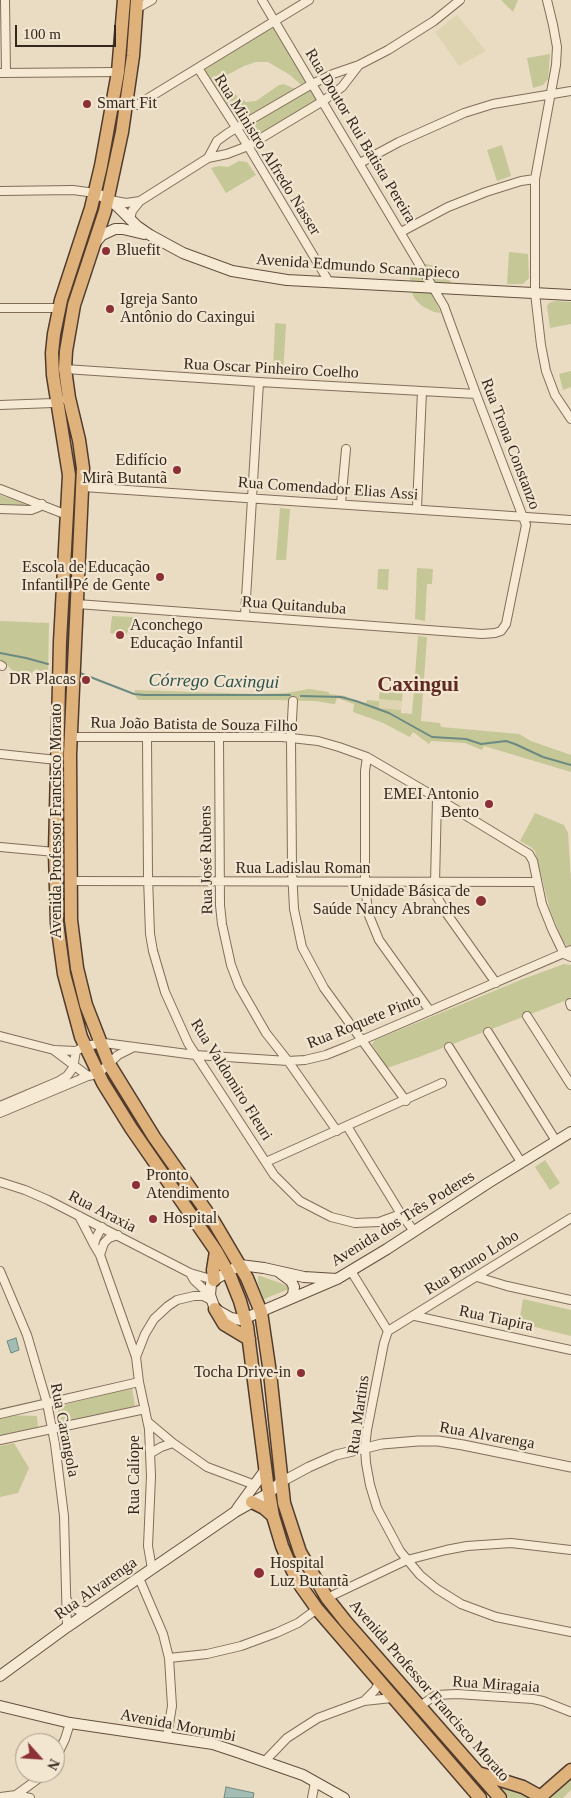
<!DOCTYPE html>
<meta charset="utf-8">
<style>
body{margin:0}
#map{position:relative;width:571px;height:1798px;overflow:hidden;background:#eadcc2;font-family:"Times New Roman",serif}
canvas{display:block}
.north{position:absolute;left:15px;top:1733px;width:50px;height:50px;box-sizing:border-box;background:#f2e6d1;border:1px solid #a69a89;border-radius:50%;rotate:116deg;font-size:14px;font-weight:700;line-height:20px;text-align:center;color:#33271e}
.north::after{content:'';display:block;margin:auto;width:18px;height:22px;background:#8c3037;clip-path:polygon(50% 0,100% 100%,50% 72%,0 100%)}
.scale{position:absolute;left:15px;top:25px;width:101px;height:22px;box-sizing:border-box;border:2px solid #33271e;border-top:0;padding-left:6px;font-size:15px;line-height:18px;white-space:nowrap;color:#33271e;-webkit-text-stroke:4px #f2e6d1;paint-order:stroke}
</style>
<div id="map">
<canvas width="571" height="1798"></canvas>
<div class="north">N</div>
<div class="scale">100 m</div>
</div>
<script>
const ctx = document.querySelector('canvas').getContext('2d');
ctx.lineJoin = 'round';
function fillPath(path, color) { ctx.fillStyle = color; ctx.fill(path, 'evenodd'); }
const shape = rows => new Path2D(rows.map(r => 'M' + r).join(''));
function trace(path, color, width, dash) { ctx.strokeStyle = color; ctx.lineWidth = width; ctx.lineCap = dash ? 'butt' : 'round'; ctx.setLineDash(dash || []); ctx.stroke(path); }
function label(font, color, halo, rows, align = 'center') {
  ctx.font = font + ' "Times New Roman",serif'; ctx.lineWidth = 4.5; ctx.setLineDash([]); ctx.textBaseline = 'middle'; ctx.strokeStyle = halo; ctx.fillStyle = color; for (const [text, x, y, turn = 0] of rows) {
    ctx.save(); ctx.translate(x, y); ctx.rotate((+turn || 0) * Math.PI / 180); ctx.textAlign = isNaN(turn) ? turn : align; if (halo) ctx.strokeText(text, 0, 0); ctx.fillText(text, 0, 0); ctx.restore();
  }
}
fillPath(shape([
 [457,15,486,51,459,66,435,32],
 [379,699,402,701,401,710,379,708]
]), '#dfd4b1');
fillPath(shape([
 [501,0,518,0,513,12],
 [274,26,308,81,301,85,290,75,268,62,256,62,244,66,225,76,231,89,236,95,246,102,256,101,279,85,284,84,295,89,238,125,204,70],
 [550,54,548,79,543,85,533,88,527,58],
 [312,84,323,101,248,146,236,128],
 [502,145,511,176,497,181,487,150],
 [239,161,247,162,256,175,226,193,211,168,219,166,228,167],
 [509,252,528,254,529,278,523,284,507,284],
 [426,264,431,265,443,271,453,285,427,284,441,313,434,312,422,306,415,299,410,289,410,275,413,268],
 [557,301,571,302,571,324,550,328,547,306,550,302],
 [275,323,286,324,283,375,273,374],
 [571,371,571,387,563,390,559,374],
 [0,495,24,503,26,507,0,506],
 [280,508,290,509,286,560,276,560],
 [417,568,433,569,432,584,427,584,425,621,415,619],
 [378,569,389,569,388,590,377,589],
 [112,616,133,617,132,625,126,635,110,633],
 [0,621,49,623,48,674,36,669,32,673,18,676,7,665,0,663],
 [418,636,427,637,421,721,440,723,441,727,519,734,531,741,571,755,571,772,484,746,482,750,465,743,431,741,429,744,413,732,410,737,381,722,353,712,354,704,337,698,335,704,333,704,315,701,274,700,138,700,134,694,135,690,256,694,286,693,309,689,329,692,329,694,346,696,349,699,366,703,367,700,379,701,379,708,401,710,401,713,412,714],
 [380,688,403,690,402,701,379,699],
 [535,813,564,825,568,833,571,880,571,951,563,941,550,910,535,851,531,847,520,841],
 [564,964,571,965,571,997,567,1000,419,1057,387,1068,372,1044,375,1040,523,979],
 [545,1160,560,1183,550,1190,535,1167],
 [258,1276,260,1276,286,1285,289,1289,264,1299,258,1283],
 [523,1299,571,1310,571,1336,519,1323],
 [132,1388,135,1406,58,1424,58,1406],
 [4,1415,37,1416,38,1430,0,1438,0,1416],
 [14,1443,29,1468,18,1493,0,1497,0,1446],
 [571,1775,571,1790,563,1798,550,1798,550,1796],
 [500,1788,529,1793,531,1796,529,1798,509,1798]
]), '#c5c797');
const water = shape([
 [16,1338,19,1350,11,1353,7,1341,16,1338],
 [226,1787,254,1793,253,1798,224,1798,226,1787]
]);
fillPath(water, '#a4bdb4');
trace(water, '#6c8a81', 1);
trace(shape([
 [0,653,26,658,48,664],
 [80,673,134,694,144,695,290,695],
 [301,696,341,697,356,701,389,713,432,737,466,739,481,744,506,741,515,744,543,757,571,765]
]), '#6c8a81', 2);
const minor = shape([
 [5,0,6,73],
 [547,0,553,25,557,47,556,65,535,179,535,293,541,345,546,371,555,395,571,419],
 [136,9,152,0],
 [198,68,248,146,329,282],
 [0,73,118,72],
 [127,105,137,105,309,0],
 [208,158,217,141,228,133,312,84,333,74,359,65,388,50,434,21,460,0],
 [360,163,399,142,464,113,493,104,571,91],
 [0,191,73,190,95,193],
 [110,200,126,203,140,201],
 [130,220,132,211,140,201,208,158,227,154,248,146,323,101,342,87,359,65],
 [401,232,448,207,486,192,521,181,535,179],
 [0,308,59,308],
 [65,369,259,382,476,394],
 [0,405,53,403,60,400],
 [83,487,571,520],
 [0,489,67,515],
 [341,504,346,449],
 [417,508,422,391],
 [0,509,31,510,39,507,42,504],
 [77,604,482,634,495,633,501,631,506,624,526,525,476,394,444,306,262,0],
 [245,615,259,382],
 [0,665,2,666],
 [293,701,291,738,292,870,294,909,302,947,324,988,406,1101],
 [70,737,282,737,318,741,339,747,367,757,437,798,529,854,533,861,542,904,552,929,564,954,571,957],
 [147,737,148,877,150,934,153,951,165,992,188,1043,274,1175,300,1201,331,1217,355,1223,379,1222,401,1214],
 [219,737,220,905,222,924,231,965,239,986,266,1033,288,1061,337,1131],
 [0,754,57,760],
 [367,757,365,771,365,882,368,913,379,940,430,1011],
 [437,798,435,883,437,897,447,914,496,983],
 [0,847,55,852],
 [70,881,536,882],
 [570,1003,571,1006],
 [527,1016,571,1085],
 [488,1032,556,1141],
 [0,1036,54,1050,76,1051,85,1046,104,1043,195,1055,288,1061,305,1060,326,1055,346,1047,571,950],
 [449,1047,521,1162],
 [55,1051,88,1076,98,1074,118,1055,134,1047],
 [0,1106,59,1081,67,1076,73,1068,76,1051],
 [0,1113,88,1076],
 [347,1126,401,1214,414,1231],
 [266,1162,442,1083],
 [0,1182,25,1190,48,1200,190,1273,214,1280],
 [79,1216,94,1245],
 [102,1227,96,1238,94,1245,100,1255,136,1357,139,1382,149,1429,151,1476,148,1546,152,1569],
 [100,1255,104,1243,109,1238,118,1235],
 [0,1271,27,1335,47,1403,55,1444,64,1516,67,1627],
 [351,1271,388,1331,384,1343,367,1430,365,1447,366,1463,370,1485,377,1508,400,1551,420,1575,437,1589,461,1604,496,1617,571,1632],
 [190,1273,194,1280,210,1295],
 [477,1277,507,1286,571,1300],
 [415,1316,571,1350],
 [388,1331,571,1218],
 [136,1357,145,1334,154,1319,168,1306,177,1300,194,1296,203,1296,211,1300],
 [0,1414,139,1382],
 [148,1422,173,1443,207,1467,255,1485],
 [0,1440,145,1409],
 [151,1453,161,1447,173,1443],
 [139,1578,163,1634,169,1658,172,1706,167,1736],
 [327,1598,407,1560,446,1550,467,1546,511,1543,571,1550],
 [67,1600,72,1607,78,1610,89,1612],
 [169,1658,207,1654,241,1646,276,1633,298,1623,317,1609],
 [364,1701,375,1690,379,1683],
 [420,1706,436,1695,457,1694,533,1699,543,1701,571,1712],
 [55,1760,65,1739,70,1723],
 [265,1761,287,1738,318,1718,364,1701,392,1698],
 [16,1795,46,1773],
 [0,1797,16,1795,30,1798],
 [312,1798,315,1782]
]);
const tertiary = shape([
 [281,1482,309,1467,336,1455,382,1444,418,1441,438,1441,463,1445,571,1467]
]);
const secondary = shape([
 [95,193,108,199,117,206,137,226,150,235,183,253,232,271,287,280,571,295],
 [95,243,102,235,115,229,123,229,144,234],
 [280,1273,291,1281,294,1287,293,1295,289,1299],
 [337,1279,304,1277,264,1268,240,1265,214,1280,211,1284,210,1295,215,1309,231,1318,241,1320,337,1279,387,1249,488,1183,571,1132],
 [237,1509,266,1469],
 [0,1676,67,1627,235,1512,269,1493,281,1482],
 [0,1706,70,1723,213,1744,240,1753,303,1775,344,1798]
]);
const trunk = shape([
 [124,0,118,72,101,166,91,208,61,300,54,334,52,353,53,375,69,475,60,642,55,852,57,923,64,974,81,1037,103,1083,131,1128,216,1251,230,1276,240,1301,247,1326,267,1482,273,1516,282,1546,290,1565,298,1582,317,1609,480,1798],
 [137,0,133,56,122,132,105,211,74,305,66,351,65,369,69,398,79,440,83,468,70,754,71,920,77,968,86,1005,109,1064,154,1137,214,1222,247,1278,261,1312,270,1373,284,1503,300,1552,327,1598,346,1622,500,1798],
 [214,1280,213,1270,216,1251],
 [215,1309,224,1324,249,1339],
 [252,1502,264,1508,273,1516],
 [478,1773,523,1787,543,1798],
 [539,1798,571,1770]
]);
trace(minor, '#826d5b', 10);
trace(tertiary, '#826d5b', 11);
trace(secondary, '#644f3e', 12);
trace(trunk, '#503c2f', 15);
trace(minor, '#f6ead5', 8);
trace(tertiary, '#f6ead5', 9);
trace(secondary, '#f6ead5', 10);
trace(trunk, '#dfb17b', 12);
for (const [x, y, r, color] of [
 [87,104,5,"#8c3037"],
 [106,251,5,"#8c3037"],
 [110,309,5,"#8c3037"],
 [177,470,5,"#8c3037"],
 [160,577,5,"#8c3037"],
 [120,635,5,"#8c3037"],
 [86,680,5,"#8c3037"],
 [489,804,5,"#8c3037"],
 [481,901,6,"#8c3037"],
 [136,1185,5,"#8c3037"],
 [153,1219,5,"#8c3037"],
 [301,1373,5,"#8c3037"],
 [259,1573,6,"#8c3037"]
]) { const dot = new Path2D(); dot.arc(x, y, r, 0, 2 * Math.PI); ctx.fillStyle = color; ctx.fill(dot); trace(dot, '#f2e6d1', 2); }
label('16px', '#33271e', '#f2e6d1', [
 ["Smart Fit",97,104],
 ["Bluefit",116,251],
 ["Igreja Santo",120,300],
 ["Antônio do Caxingui",120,318],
 ["Edifício",167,461,"right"],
 ["Mirã Butantã",167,479,"right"],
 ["Escola de Educação",150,568,"right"],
 ["Infantil Pé de Gente",150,586,"right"],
 ["Aconchego",130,626],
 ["Educação Infantil",130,644],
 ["DR Placas",76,680,"right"],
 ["EMEI Antonio",479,795,"right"],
 ["Bento",479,813,"right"],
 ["Unidade Básica de",470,892,"right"],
 ["Saúde Nancy Abranches",470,910,"right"],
 ["Pronto",146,1176],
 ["Atendimento",146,1194],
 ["Hospital",163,1219],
 ["Tocha Drive-in",291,1373,"right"],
 ["Hospital",270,1564],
 ["Luz Butantã",270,1582]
], 'left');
label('16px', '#33271e', '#f2e6d1', [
 ["Rua Doutor Rui Batista Pereira",360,136,59],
 ["Rua Ministro Alfredo Nasser",267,155,58],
 ["Avenida Edmundo Scannapieco",358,267,4],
 ["Rua Oscar Pinheiro Coelho",271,369,3],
 ["Rua Trona Constanzo",510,444,69],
 ["Rua Comendador Elias Assi",328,489,4],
 ["Rua Quitanduba",294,606,4],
 ["Rua João Batista de Souza Filho",194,725,1],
 ["Avenida Professor Francisco Morato",57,821,-90],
 ["Rua José Rubens",207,860,-91],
 ["Rua Ladislau Roman",303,869],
 ["Rua Roquete Pinto",364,1022,-22],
 ["Rua Valdomiro Fleuri",231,1080,58],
 ["Rua Araxia",102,1212,27],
 ["Avenida dos Três Poderes",403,1219,-32],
 ["Rua Bruno Lobo",472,1263,-32],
 ["Rua Tiapira",496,1319,12],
 ["Rua Martins",359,1415,-82],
 ["Rua Carangola",64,1430,79],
 ["Rua Alvarenga",487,1436,10],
 ["Rua Calíope",135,1475,-90],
 ["Rua Alvarenga",96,1589,-35],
 ["Rua Miragaia",496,1685,4],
 ["Avenida Professor Francisco Morato",429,1691,49],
 ["Avenida Morumbi",178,1726,11]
]);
label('italic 18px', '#2e524d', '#f2e6d1', [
 ["Córrego Caxingui",214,682,1]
]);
label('bold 21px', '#5d2921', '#f2e6d1', [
 ["Caxingui",418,686]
]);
</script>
